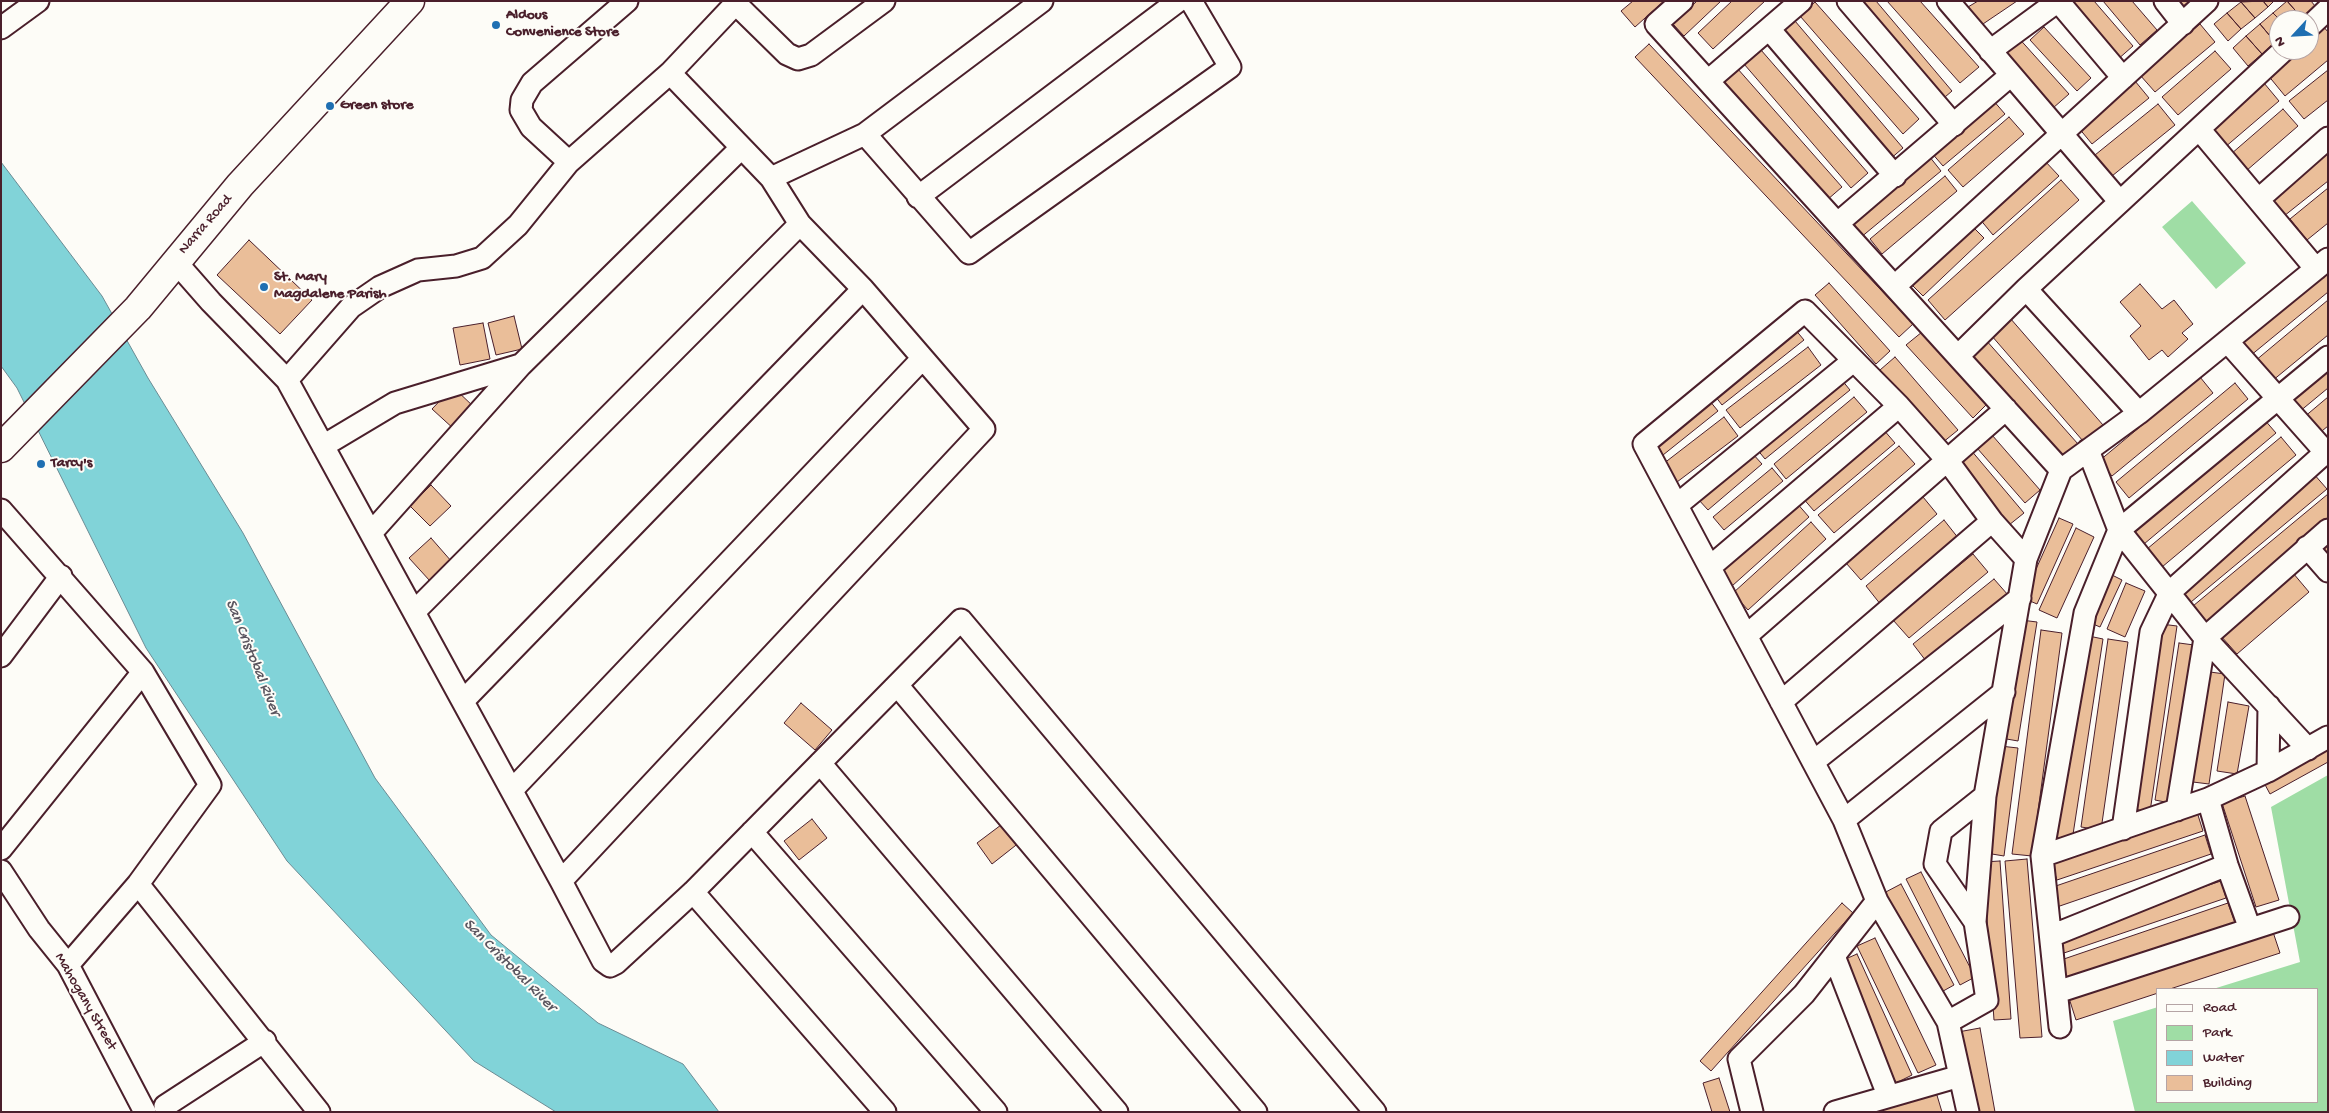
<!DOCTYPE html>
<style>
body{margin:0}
#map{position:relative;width:2329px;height:1113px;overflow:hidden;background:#fdfcf7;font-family:"Gochi Hand",sans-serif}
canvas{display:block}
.frame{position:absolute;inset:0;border:2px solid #4a1f2b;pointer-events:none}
.legend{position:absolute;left:2156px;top:988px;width:162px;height:115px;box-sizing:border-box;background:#fdfcf7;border:1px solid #b5a4a5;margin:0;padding:6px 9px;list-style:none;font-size:15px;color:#4a1f2b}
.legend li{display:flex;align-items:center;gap:10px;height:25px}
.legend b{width:25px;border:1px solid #b5a4a5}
.north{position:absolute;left:2269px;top:10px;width:50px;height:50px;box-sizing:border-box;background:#fdfcf7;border:1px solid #b5a4a5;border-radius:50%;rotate:245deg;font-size:14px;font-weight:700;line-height:20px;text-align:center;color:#4a1f2b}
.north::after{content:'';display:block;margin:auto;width:18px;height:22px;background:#1f6fb2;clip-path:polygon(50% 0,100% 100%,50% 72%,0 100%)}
</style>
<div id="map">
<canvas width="2329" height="1113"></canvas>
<div class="frame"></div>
<ul class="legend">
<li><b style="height:6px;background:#fdfcf7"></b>Road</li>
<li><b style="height:14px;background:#9fdda5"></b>Park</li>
<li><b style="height:14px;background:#81d3d8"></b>Water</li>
<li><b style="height:14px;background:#eabe99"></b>Building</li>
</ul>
<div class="north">N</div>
</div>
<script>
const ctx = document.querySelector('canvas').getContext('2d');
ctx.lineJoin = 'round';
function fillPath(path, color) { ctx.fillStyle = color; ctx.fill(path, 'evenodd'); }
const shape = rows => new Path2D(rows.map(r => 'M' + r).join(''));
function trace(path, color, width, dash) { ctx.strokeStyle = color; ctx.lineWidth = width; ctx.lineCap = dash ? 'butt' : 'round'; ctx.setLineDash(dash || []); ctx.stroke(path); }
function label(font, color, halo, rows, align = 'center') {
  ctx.font = font + ' "Gochi Hand",sans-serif'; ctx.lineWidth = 4; ctx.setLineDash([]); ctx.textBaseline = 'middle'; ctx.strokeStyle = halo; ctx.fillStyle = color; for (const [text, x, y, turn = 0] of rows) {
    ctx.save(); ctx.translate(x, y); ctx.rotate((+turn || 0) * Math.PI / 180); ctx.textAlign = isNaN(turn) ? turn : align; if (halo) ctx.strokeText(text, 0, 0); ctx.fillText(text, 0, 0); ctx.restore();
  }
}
fillPath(shape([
 [2192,201,2246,263,2216,289,2162,227],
 [2328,775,2328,1112,2135,1112,2113,1021,2158,1007,2158,1102,2318,1102,2318,989,2213,989,2300,962,2271,807]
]), '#9fdda5');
const water = shape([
 [1,162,102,296,148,378,243,533,375,778,491,935,598,1023,683,1064,719,1112,556,1112,474,1061,287,861,146,648,17,388,1,366,1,162]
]);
fillPath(water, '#81d3d8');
trace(water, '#6b8b93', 1);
const building = shape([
 [1633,1,1664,1,1635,27,1621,11,1633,1],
 [1697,1,1721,1,1684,36,1673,24,1697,1],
 [1732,1,1765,1,1713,49,1698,33,1732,1],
 [1852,1,1876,1,1952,91,1938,103,1852,1],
 [1887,1,1920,1,1979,67,1960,83,1887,1],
 [1978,1,2017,1,1980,26,1968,7,1978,1],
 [2076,1,2094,1,2133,46,2117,60,2070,6,2076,1],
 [2103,1,2132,1,2157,30,2140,45,2103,1],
 [2174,1,2189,1,2181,8,2174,1],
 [2263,1,2274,1,2268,7,2263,1],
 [2263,1,2268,7,2255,18,2241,2,2263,1],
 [2287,1,2302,18,2300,20,2280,20,2273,13,2287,1],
 [2287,1,2311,1,2315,6,2302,18,2287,1],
 [1815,2,1919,119,1903,134,1800,16,1815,2],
 [2241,2,2255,18,2241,29,2227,13,2241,2],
 [2227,13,2241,29,2228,41,2214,24,2227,13],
 [2273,13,2280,20,2279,39,2275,42,2260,24,2273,13],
 [1795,21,1903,148,1889,160,1781,33,1795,21],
 [2200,24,2215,42,2155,92,2140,75,2200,24],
 [2260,24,2275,42,2262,54,2246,36,2260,24],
 [2323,26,2328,32,2328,60,2285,96,2267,74,2295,50,2309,50,2309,38,2323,26],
 [2044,27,2091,78,2077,91,2030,40,2044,27],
 [2016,35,2069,94,2053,108,2001,49,2016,35],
 [2246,36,2262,54,2248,66,2233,48,2246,36],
 [1649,44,1913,324,1899,337,1635,57,1649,44],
 [1761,50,1868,173,1851,188,1744,64,1761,50],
 [2215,51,2231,69,2178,115,2162,97,2215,51],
 [1737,68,1842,187,1827,200,1722,81,1737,68],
 [2328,70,2328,100,2304,119,2289,101,2328,70],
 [2135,81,2149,98,2092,144,2078,127,2135,81],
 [2264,83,2279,101,2224,148,2209,129,2264,83],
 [1992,99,2005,114,1943,166,1930,151,1992,99],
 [2158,104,2175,125,2112,176,2095,155,2158,104],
 [2283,109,2298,126,2246,171,2231,154,2283,109],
 [2009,117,2024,134,1963,187,1948,170,2009,117],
 [2328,152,2328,181,2284,216,2270,199,2328,152],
 [1929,156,1941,171,1860,238,1847,222,1929,156],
 [2044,160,2059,176,1993,235,1979,218,2044,160],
 [1945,176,1957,191,1882,254,1870,239,1945,176],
 [2061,180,2079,200,1945,320,1928,300,2061,180],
 [2328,188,2328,223,2307,240,2290,219,2328,188],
 [1970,224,1984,238,1923,296,1909,282,1970,224],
 [249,240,312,300,280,334,217,275,249,240],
 [2328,264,2328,292,2250,356,2236,340,2328,264],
 [1829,283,1890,351,1876,364,1815,295,1829,283],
 [2140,284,2162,309,2174,300,2193,324,2182,333,2188,339,2168,357,2162,350,2149,360,2130,336,2141,326,2120,302,2140,284],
 [2328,300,2328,335,2272,381,2255,361,2328,300],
 [514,316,522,349,496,355,488,323,514,316],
 [2010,318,2103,425,2083,441,1991,335,2010,318],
 [483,323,490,359,460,365,453,328,483,323],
 [1794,328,1804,340,1722,405,1712,392,1794,328],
 [1922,332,1987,404,1973,418,1906,345,1922,332],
 [1985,339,2078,444,2060,460,1968,355,1985,339],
 [1808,347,1821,365,1740,428,1726,410,1808,347],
 [1895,357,1958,430,1942,443,1880,370,1895,357],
 [2328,365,2328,388,2299,412,2288,399,2328,365],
 [2200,377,2213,393,2112,476,2099,461,2200,377],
 [1841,379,1850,390,1765,459,1756,448,1841,379],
 [2235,383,2248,399,2129,498,2116,482,2235,383],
 [453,387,475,408,455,430,432,409,453,387],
 [1854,397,1867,412,1786,479,1774,464,1854,397],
 [2328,397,2328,426,2317,435,2303,418,2328,397],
 [1709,400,1718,411,1658,459,1649,448,1709,400],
 [1724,417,1738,436,1677,482,1663,464,1724,417],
 [2263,418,2276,433,2144,544,2132,528,2263,418],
 [1883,429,1895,443,1814,511,1802,497,1883,429],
 [1992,435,2040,490,2025,503,1977,448,1992,435],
 [2281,437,2296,455,2162,567,2147,549,2281,437],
 [1899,446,1915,464,1834,533,1818,515,1899,446],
 [1970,449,2024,513,2009,525,1955,462,1970,449],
 [1752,453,1762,464,1708,510,1698,499,1752,453],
 [1772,468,1783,481,1724,530,1713,517,1772,468],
 [2313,473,2327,489,2191,602,2178,586,2313,473],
 [431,485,451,506,430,526,410,506,431,485],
 [2328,494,2328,521,2206,622,2193,606,2328,494],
 [1923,497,1937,514,1861,580,1846,563,1923,497],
 [1795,501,1809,517,1732,586,1718,570,1795,501],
 [2059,518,2073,524,2037,604,2023,598,2059,518],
 [1944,520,1959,539,1881,605,1866,586,1944,520],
 [1811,522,1826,539,1748,610,1733,593,1811,522],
 [2076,528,2094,537,2057,618,2039,610,2076,528],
 [431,538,452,562,430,581,409,558,431,538],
 [2328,543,2328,562,2319,552,2328,543],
 [1973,554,1988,572,1909,638,1893,620,1973,554],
 [2108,573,2122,580,2100,627,2086,621,2108,573],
 [2293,573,2309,592,2237,654,2220,635,2293,573],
 [1994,579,2008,595,1926,661,1913,644,1994,579],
 [2126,583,2145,591,2125,637,2107,629,2126,583],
 [2021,620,2037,622,2018,741,2001,738,2021,620],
 [2161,624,2177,626,2150,812,2133,809,2161,624],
 [2041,630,2062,633,2032,856,2012,854,2041,630],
 [2084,635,2103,639,2072,841,2053,837,2084,635],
 [2108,639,2128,642,2101,830,2081,827,2108,639],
 [2179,643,2194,645,2170,803,2155,800,2179,643],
 [2210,672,2225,674,2209,784,2193,782,2210,672],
 [2228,702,2249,706,2237,774,2217,771,2228,702],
 [801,703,832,730,815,750,784,723,801,703],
 [2328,743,2328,762,2270,794,2262,779,2328,743],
 [2000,746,2018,748,2004,856,1986,853,2000,746],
 [2245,796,2279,900,2256,907,2222,803,2245,796],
 [2197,812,2203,831,2057,880,2051,862,2197,812],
 [812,819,827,838,799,860,784,841,812,819],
 [1005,822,1020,842,992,864,977,843,1005,822],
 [2205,835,2211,854,2054,908,2047,889,2205,835],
 [2027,859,2042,1037,2020,1038,2005,861,2027,859],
 [2000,861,2011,1019,1994,1020,1983,862,2000,861],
 [1921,872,1975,977,1960,985,1906,879,1921,872],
 [2221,881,2226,898,2064,953,2058,936,2221,881],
 [1901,884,1954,985,1936,995,1882,894,1901,884],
 [1842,903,1853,913,1711,1071,1700,1061,1842,903],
 [2228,903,2235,923,2065,981,2058,961,2228,903],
 [2272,929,2280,953,2170,989,2158,989,2158,993,2076,1020,2068,995,2272,929],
 [1875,938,1936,1065,1918,1073,1857,946,1875,938],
 [1857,954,1912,1075,1896,1083,1841,961,1857,954],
 [1980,1028,1995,1112,1972,1112,1958,1032,1980,1028],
 [1719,1078,1730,1112,1712,1112,1703,1083,1719,1078],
 [1936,1092,1942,1112,1862,1112,1936,1092]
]);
fillPath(building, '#eabe99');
trace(building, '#4a1f2b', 1);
const minor = shape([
 [733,1,787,54,798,59,811,55,884,1],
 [1682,1,1656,24,2061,470],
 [1848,1,1954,125],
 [1948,1,2120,202],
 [2058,1,2123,78],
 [2165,1,2183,24],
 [2309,27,2328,9],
 [1,28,38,1],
 [1769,29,1895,176],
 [1990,51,2058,1],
 [1708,81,1801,1],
 [2199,129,2316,269],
 [865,134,969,253,1230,67,1191,1],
 [569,162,531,127,521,110,522,100,532,83,627,1],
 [771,178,865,134,1042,1],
 [918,197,1178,1],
 [2259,199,2328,138],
 [1838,223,2011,75],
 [175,261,211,302,287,380,561,881,603,961,610,966,616,963,693,892,961,620,1375,1112],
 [1895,286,2207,1],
 [2026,289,2139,413],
 [2227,341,2328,455],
 [1958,356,2026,289,2284,50],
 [287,380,351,307,380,287,418,270,456,266,482,258,518,225,569,162,670,73,738,1],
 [323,446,395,403,520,365],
 [2088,450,2119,530,2205,638,2308,749],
 [1677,505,1853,361],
 [1,510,143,672,210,785,138,884,68,965],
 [371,533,521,365,740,149],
 [2307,547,2328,571],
 [1710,567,1899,406],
 [414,612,800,224],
 [1746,636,2006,409],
 [1,656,61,576],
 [897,685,1256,1112],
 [463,701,863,289],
 [1781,702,1992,521],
 [1813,762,2020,598],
 [820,763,1117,1112],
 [2268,771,2269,706],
 [512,790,922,359],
 [2208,799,2227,865,2250,929],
 [2177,810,2205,638,2328,530],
 [1844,820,2004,692],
 [2123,829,2151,632,2170,592,2328,450],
 [752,832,996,1112],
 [1,849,143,672],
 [2042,856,2208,799,2268,771,2328,737],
 [1,871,39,929,68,965,145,1112],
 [561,881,984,429,863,289,800,224,771,178,670,73],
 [138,884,319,1112],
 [693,892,885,1112],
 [1975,922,1935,864,1941,831,1985,796],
 [2051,936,2227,865],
 [1834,956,1888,1095],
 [2057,992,2288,917],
 [1948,1022,1987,1000,1975,922,1985,796,2026,559,2061,470,2139,413,2328,259],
 [2060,1027,2042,856,2085,613,2119,530,2328,357],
 [165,1106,265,1041],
 [1752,1112,1739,1059,1804,994,1877,901],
 [1835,1112,1960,1076],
 [1968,1112,1948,1022,1877,901,1844,820,1644,444,1805,311,1899,406,1947,460,1992,521,2026,559]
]);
const major = shape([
 [1,448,138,308,240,185,410,1]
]);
trace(minor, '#4a1f2b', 25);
trace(major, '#4a1f2b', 31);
trace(minor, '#fdfcf7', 21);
trace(major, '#fdfcf7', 28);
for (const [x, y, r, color] of [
 [496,25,5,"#1f6fb2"],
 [330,106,5,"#1f6fb2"],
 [264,287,5,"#1f6fb2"],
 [41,464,5,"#1f6fb2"]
]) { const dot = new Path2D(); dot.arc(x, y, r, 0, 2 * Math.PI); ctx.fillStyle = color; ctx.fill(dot); trace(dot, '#fdfcf7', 2); }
label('bold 15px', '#4a1f2b', '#fdfcf7', [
 ["Aldous",506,16],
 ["Convenience Store",506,33],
 ["Green store",340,106],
 ["St. Mary",274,278],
 ["Magdalene Parish",274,295],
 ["Tarcy's",51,464]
], 'left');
label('15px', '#4a1f2b', '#fdfcf7', [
 ["Narra Road",206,225,-49],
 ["Mahogany Street",85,1002,60]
]);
label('italic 16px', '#5a555f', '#fdfcf7', [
 ["San Cristobal River",252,658,68],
 ["San Cristobal River",509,966,45]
]);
</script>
